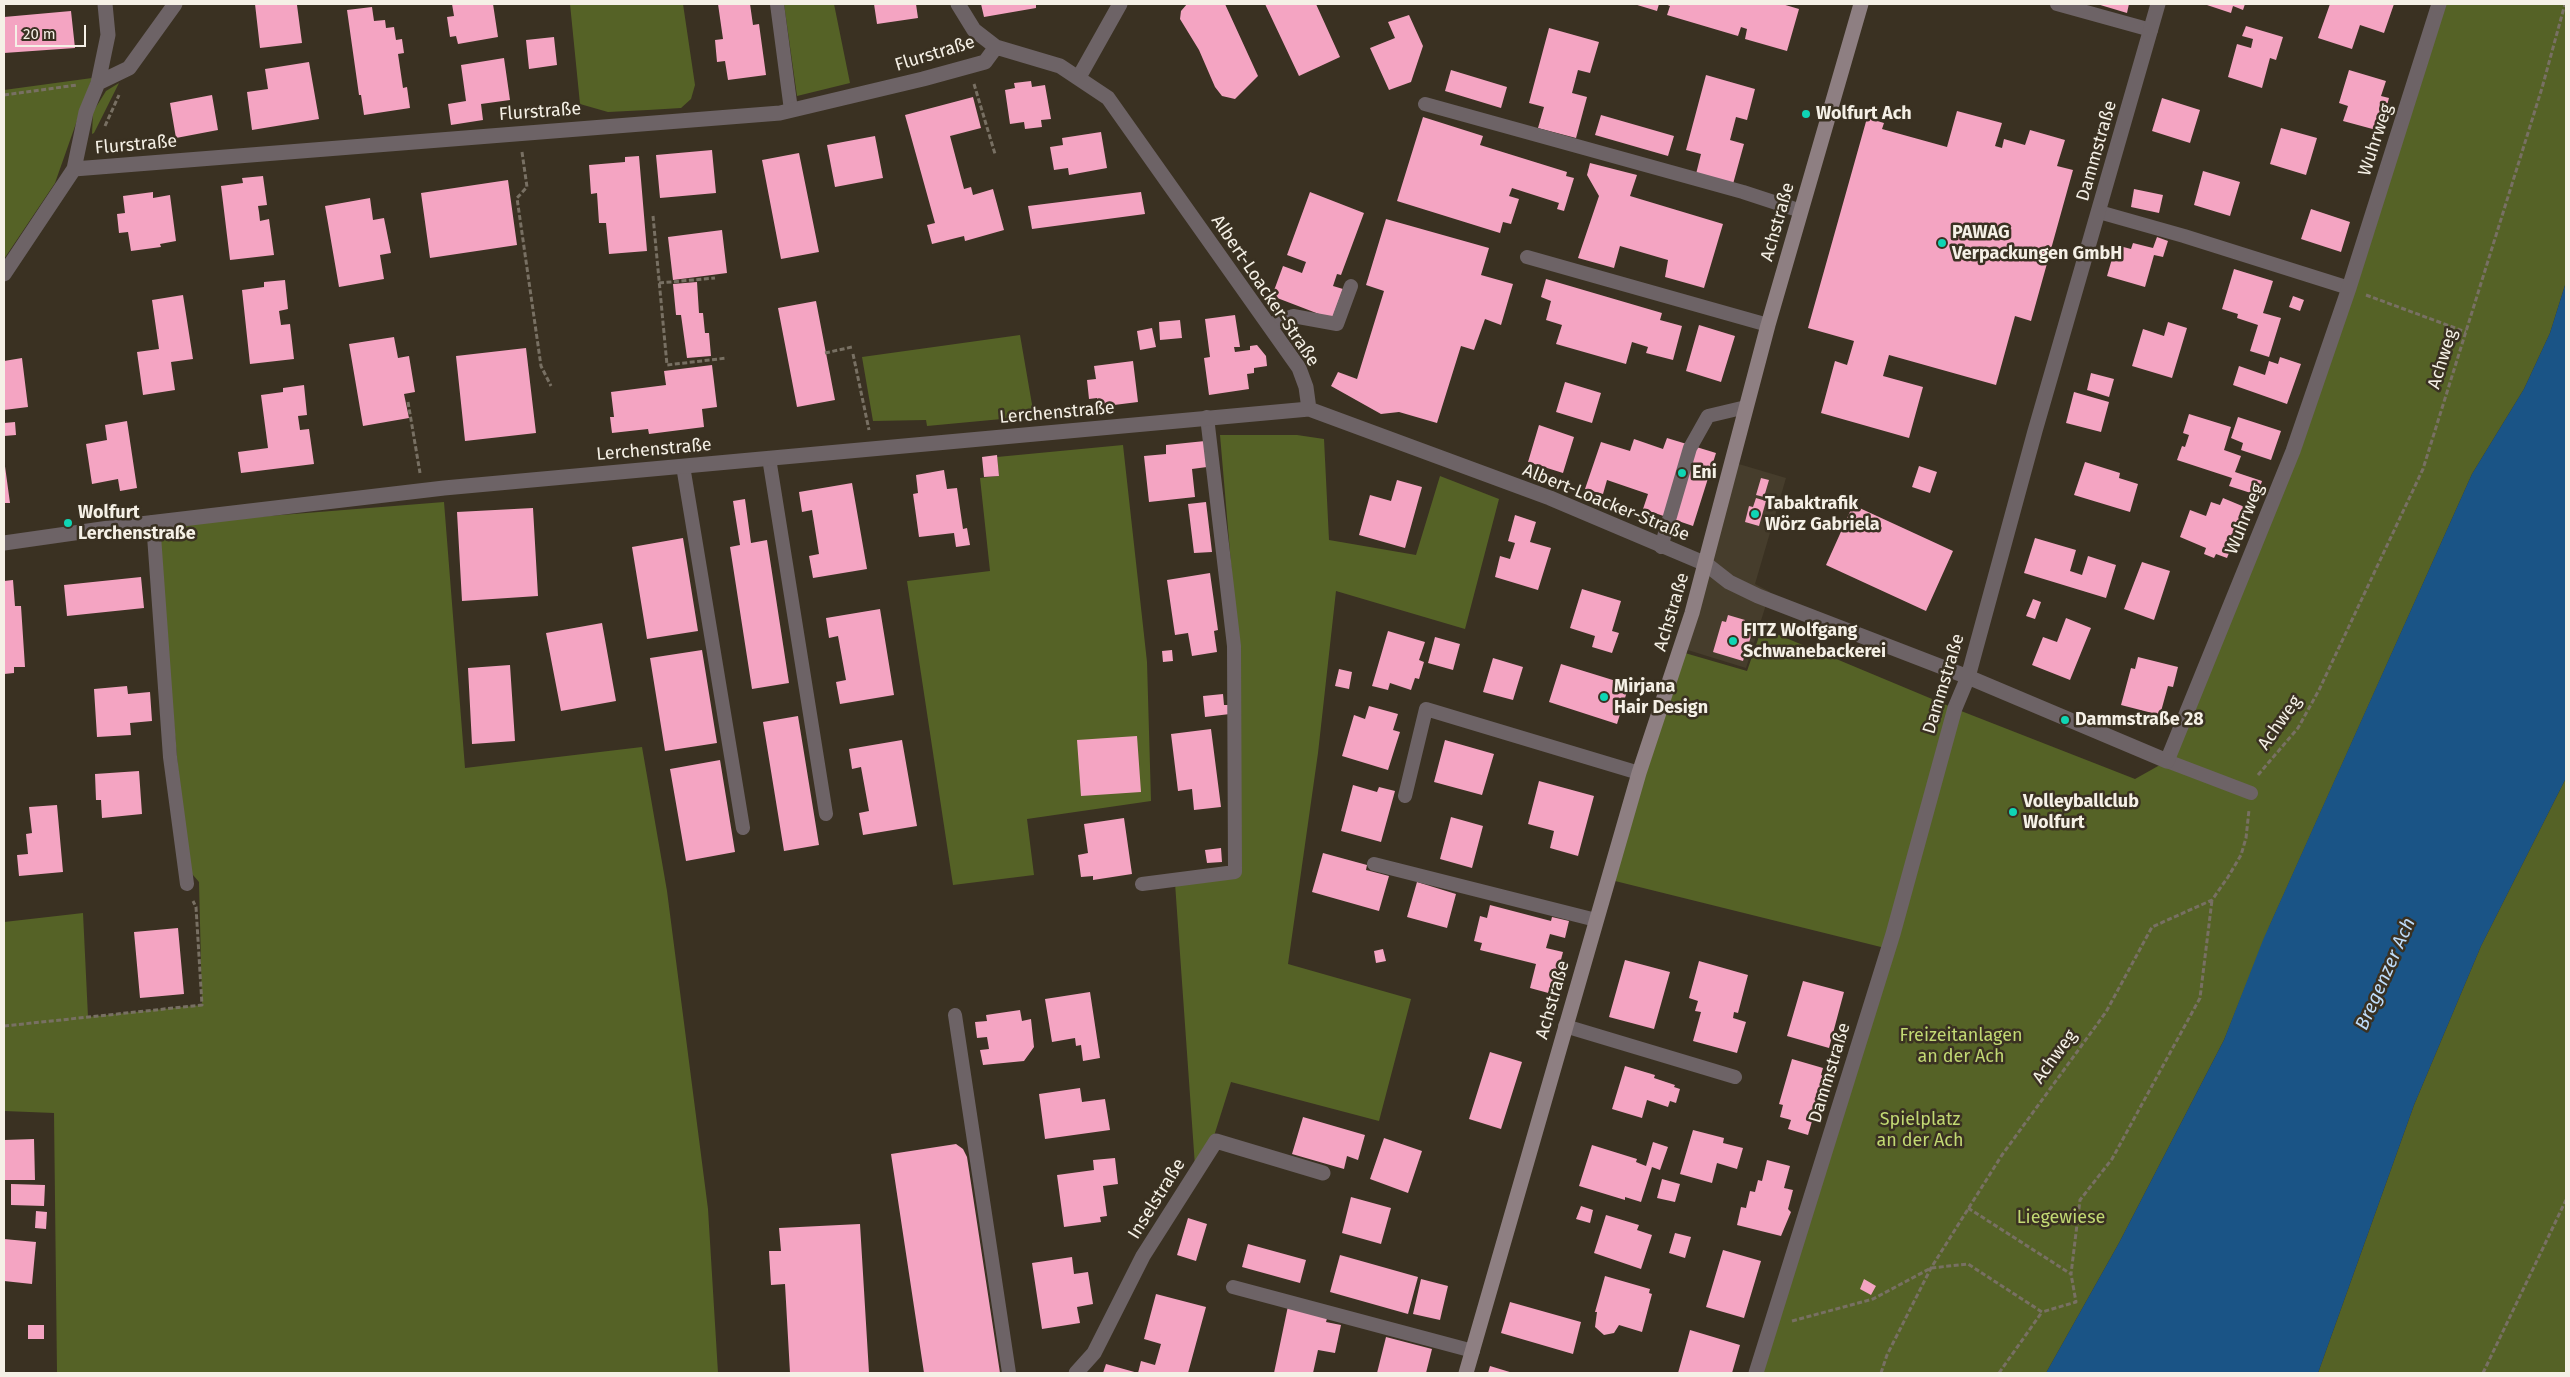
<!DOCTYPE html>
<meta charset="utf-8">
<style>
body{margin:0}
#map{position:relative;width:2570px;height:1377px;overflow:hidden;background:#3a3122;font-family:"Fira Sans",sans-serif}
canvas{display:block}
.frame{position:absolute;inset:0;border:5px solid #f5f0e6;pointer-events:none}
.scale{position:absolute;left:15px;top:25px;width:71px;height:22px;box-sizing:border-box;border:2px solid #f5f0e6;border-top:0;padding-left:6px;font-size:15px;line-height:18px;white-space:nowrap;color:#f5f0e6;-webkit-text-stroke:4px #3a3122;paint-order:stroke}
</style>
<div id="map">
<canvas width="2570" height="1377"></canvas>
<div class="frame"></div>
<div class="scale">20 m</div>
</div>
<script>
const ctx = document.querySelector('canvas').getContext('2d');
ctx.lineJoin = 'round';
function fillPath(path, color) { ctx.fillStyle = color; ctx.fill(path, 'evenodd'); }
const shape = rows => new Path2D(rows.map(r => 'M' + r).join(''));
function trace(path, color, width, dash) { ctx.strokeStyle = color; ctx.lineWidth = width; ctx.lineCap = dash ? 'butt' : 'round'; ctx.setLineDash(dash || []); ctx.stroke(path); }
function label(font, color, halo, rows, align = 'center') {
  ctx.font = font + ' "Fira Sans",sans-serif'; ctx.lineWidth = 5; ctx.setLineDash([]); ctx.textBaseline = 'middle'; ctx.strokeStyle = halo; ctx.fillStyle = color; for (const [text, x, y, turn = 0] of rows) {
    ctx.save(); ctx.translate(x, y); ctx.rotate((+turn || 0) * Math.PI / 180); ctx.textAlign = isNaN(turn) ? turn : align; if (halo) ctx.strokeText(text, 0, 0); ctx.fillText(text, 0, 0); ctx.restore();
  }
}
fillPath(shape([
 [1732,462,1786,478,1755,584,1770,592,1746,668,1678,647]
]), '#463d2c');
fillPath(shape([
 [570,4,683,4,695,85,691,99,681,108,648,110,608,112,580,104],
 [784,4,834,4,850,83,797,96],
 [2439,4,2566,4,2566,282,2550,333,2524,389,2472,474,2270,925,2224,1040,2119,1243,2046,1373,1756,1373,1889,949,1611,880,1678,651,1747,671,1762,628,1956,709,2135,779,2167,761,2235,608],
 [92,78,55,183,4,259,4,90],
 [119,83,94,133,92,134,93,112,106,91],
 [1020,335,1034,416,927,426,926,420,873,421,862,357],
 [1220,435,1297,435,1324,439,1329,540,1416,555,1440,476,1499,499,1465,629,1336,591,1318,753,1288,964,1411,999,1379,1121,1231,1082,1214,1136,1195,1166,1175,883,1234,872,1238,646],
 [1123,445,1147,662,1151,801,1027,819,1034,875,953,885,907,581,990,571,980,478,999,476,997,457],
 [444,502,465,768,642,747,667,891,708,1209,718,1373,57,1373,54,1113,4,1111,4,922,83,913,88,1017,202,1005,199,882,187,868,156,525],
 [2566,778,2566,1373,2318,1373,2414,1105,2481,946]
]), '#556226');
fillPath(shape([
 [2566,282,2566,778,2481,946,2414,1105,2318,1373,2046,1373,2119,1243,2224,1040,2263,940,2472,474,2524,389,2550,333]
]), '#1a5486');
fillPath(shape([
 [255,4,297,5,302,43,260,48],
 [452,4,493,4,498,37,458,44,456,36,450,37,447,17,454,16],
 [718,4,750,4,753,25,759,24,766,75,728,80,725,61,717,62,715,40,723,39],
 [874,4,916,4,918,18,877,24],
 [981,4,1036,4,1036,8,984,17],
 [1187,4,1225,4,1258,76,1235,99,1222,96,1215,87,1199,50,1180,19,1181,11],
 [1265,4,1316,4,1340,57,1299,76],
 [1634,4,1659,4,1657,11],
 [1665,4,1782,4,1799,9,1787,51,1745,39,1747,29,1741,27,1738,36,1667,15,1670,6],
 [2097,4,2129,4,2127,13],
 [2204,4,2245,4,2243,10,2233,6,2231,13],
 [2330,4,2352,5,2394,4,2384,33,2360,25,2352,49,2318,38],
 [372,7,374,21,385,20,386,28,394,27,396,40,402,39,404,53,398,54,403,88,407,87,410,108,364,115,361,95,359,95,347,10],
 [71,11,75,48,4,53,4,17],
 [1409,15,1423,46,1411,82,1389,90,1370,48,1395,38,1388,22],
 [2246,26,2283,37,2276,60,2270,58,2262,88,2228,77,2237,44,2251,48,2253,39,2242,36],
 [1549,28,1599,42,1590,73,1578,70,1572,93,1587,97,1576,138,1538,128,1544,107,1529,103],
 [554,37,557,65,529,69,526,40],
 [504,58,510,100,481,104,483,120,451,125,448,104,466,101,461,65],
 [309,62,319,119,252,130,247,92,268,89,265,69],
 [1451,70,1507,87,1501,108,1445,91],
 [2349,70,2386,81,2381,96,2389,98,2380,131,2343,121,2348,106,2339,103],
 [1706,75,1755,89,1747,120,1736,117,1730,140,1744,144,1733,184,1696,174,1701,154,1686,150],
 [1031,81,1032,87,1045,85,1051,119,1041,120,1042,127,1025,129,1024,122,1010,124,1005,90,1015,88,1014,83],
 [212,95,218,130,176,138,170,103],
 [973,97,981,128,950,136,964,189,971,187,973,195,993,189,1004,230,965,241,964,236,932,244,927,225,935,223,905,115],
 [2162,98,2200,110,2190,143,2152,131],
 [1957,111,2002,123,1995,146,2002,148,2004,139,2025,145,2030,130,2065,140,2057,166,2073,170,2031,321,2015,316,1996,385,1889,355,1883,376,1923,387,1909,438,1821,413,1835,361,1847,365,1854,341,1808,328,1867,118,1884,123,1882,129,1947,147],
 [1601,115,1674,136,1668,156,1595,135],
 [1423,117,1483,136,1480,145,1567,172,1566,176,1574,178,1564,211,1557,209,1559,203,1512,188,1509,196,1519,199,1511,224,1503,222,1500,233,1397,201],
 [2281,128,2317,138,2306,175,2270,164],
 [1101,132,1107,168,1069,175,1068,168,1054,170,1050,147,1063,145,1062,138],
 [875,136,883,178,835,187,827,145],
 [712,150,716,193,660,198,656,155],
 [799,153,819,252,781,259,762,160],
 [639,156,647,251,609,254,606,223,599,223,597,193,591,194,589,165,625,162,625,157],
 [1590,163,1637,175,1630,196,1723,224,1704,288,1665,277,1668,260,1620,246,1614,268,1578,258,1599,196,1587,175],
 [2203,171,2240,182,2230,216,2194,205],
 [263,176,267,205,258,206,259,212,260,221,269,219,274,255,230,260,221,186,243,183,242,178],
 [508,180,517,245,430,258,421,193],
 [2134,189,2163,195,2159,213,2131,207],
 [153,192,153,198,170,195,176,241,160,244,161,247,131,251,128,232,119,233,117,214,125,213,123,196],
 [1141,192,1145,214,1032,229,1028,206],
 [1310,192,1364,213,1341,275,1337,274,1333,286,1343,289,1332,319,1272,296,1283,266,1302,273,1306,262,1287,255],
 [370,198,373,220,384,218,391,253,380,255,384,279,339,287,325,206],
 [2311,209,2350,222,2341,252,2301,239],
 [1386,219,1489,248,1481,275,1513,284,1501,325,1485,319,1474,350,1461,346,1437,423,1399,412,1381,414,1331,386,1338,372,1357,379,1384,291,1366,285],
 [722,230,727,273,673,280,668,237],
 [2157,237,2168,241,2163,257,2154,255,2145,287,2107,276,2116,245,2131,249,2133,243,2153,248],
 [2234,269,2273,281,2263,313,2281,318,2269,357,2250,351,2258,325,2237,318,2238,314,2222,309],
 [1546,279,1662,313,1660,320,1682,326,1673,360,1646,353,1648,347,1632,342,1626,364,1556,344,1562,325,1546,320,1551,301,1541,297],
 [285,280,288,309,279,311,281,325,290,324,294,359,250,364,242,290,264,287,264,282],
 [697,282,699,313,703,313,705,333,709,333,711,356,687,358,681,315,676,315,673,284],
 [183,295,193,359,171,362,175,390,143,395,137,352,159,349,152,300],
 [2293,296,2304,300,2300,311,2289,307],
 [816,301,835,400,797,407,778,308],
 [1235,315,1240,347,1234,347,1235,352,1250,350,1250,346,1257,345,1266,356,1267,366,1254,368,1254,373,1247,374,1249,389,1209,395,1204,358,1210,357,1205,319],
 [1180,320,1182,338,1160,340,1159,322],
 [2168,322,2187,328,2172,378,2132,366,2143,329,2164,336],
 [1699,325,1735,336,1721,382,1686,371],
 [1152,328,1156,347,1140,350,1137,331],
 [394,337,398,358,409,356,415,392,404,394,409,418,363,426,349,344],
 [526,348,536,433,465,441,456,356],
 [2280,357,2301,364,2287,404,2233,385,2239,366,2265,375,2269,361,2278,364],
 [22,358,28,407,4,410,4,361],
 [1133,361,1138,402,1098,407,1097,398,1089,399,1087,380,1096,379,1094,366],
 [712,365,717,407,702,409,704,427,649,434,648,429,612,433,610,417,614,417,611,392,666,385,664,371],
 [2091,373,2114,379,2109,397,2087,390],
 [1565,382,1601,393,1592,423,1556,412],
 [304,385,307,415,298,416,300,430,309,429,314,464,241,473,238,452,268,448,261,395,283,392,283,388],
 [2074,392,2109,402,2101,432,2066,423],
 [2189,414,2231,427,2224,450,2241,456,2235,472,2262,481,2257,495,2229,486,2232,478,2177,460,2182,446,2185,447,2189,435,2183,433],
 [2238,417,2281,431,2271,460,2241,450,2243,443,2231,438],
 [127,421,137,488,120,491,118,479,92,484,86,444,107,440,105,425],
 [15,422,16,435,4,436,4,423],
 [1539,425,1574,437,1563,473,1528,462],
 [1667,438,1716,453,1693,526,1643,509,1648,494,1607,480,1603,494,1585,489,1601,442,1630,451,1634,439,1663,449],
 [1205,441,1207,467,1192,469,1195,497,1149,502,1144,456,1166,454,1166,445],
 [997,455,999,476,984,477,982,457],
 [4,459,10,503,4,503],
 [2085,462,2120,473,2119,478,2138,484,2130,512,2074,495],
 [1919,466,1937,472,1930,493,1912,487],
 [944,470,947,489,957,488,963,529,967,528,970,545,956,547,954,533,919,537,913,494,918,493,916,475],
 [1761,478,1769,480,1764,497,1756,495],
 [1397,480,1422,487,1405,548,1359,535,1370,495,1391,501],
 [852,483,867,569,813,578,809,556,819,554,812,510,802,512,799,492],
 [1756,498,1766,501,1759,526,1745,522,1749,506,1753,507],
 [2223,498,2247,508,2227,558,2216,554,2214,558,2204,554,2206,548,2180,537,2190,510,2206,516,2211,502,2220,505],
 [745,499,751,543,767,540,789,683,752,689,730,547,740,545,733,501],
 [1206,502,1212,552,1194,553,1188,504],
 [1853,505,1953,551,1926,611,1826,565],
 [533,508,538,596,462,601,457,512],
 [1515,515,1536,522,1530,542,1551,548,1538,590,1495,577,1500,556,1510,559,1515,543,1508,541],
 [683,538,698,631,647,639,632,547],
 [2035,538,2076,550,2070,571,2082,575,2088,556,2116,565,2106,598,2024,573],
 [2142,562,2170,571,2154,620,2124,609],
 [1210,573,1218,630,1214,631,1217,652,1192,656,1188,633,1175,635,1167,580],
 [141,577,144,608,67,616,64,585],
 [13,580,15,606,21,606,25,667,14,667,14,673,4,674,4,581],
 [1582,589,1621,601,1612,631,1619,633,1612,653,1592,647,1595,636,1570,628],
 [2033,599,2041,602,2035,619,2026,616],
 [880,609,894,695,840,704,836,682,846,680,838,636,829,638,826,618],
 [1728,615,1745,620,1743,627,1753,630,1743,661,1713,652,1722,621,1726,622],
 [2066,618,2091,628,2070,680,2032,665,2043,637,2057,642],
 [602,623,616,701,561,711,546,633],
 [1388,631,1425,642,1419,660,1424,662,1419,679,1415,678,1411,690,1390,683,1388,690,1372,686],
 [1435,637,1460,644,1453,670,1428,663],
 [702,650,717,743,665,751,650,658],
 [1172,650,1173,661,1163,662,1162,651],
 [2138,657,2178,667,2173,687,2168,686,2160,715,2121,705,2131,668,2135,669],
 [1493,658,1523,667,1513,700,1483,692],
 [1561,664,1629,685,1617,724,1549,702],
 [510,665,515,741,472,744,468,668],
 [1339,669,1352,672,1349,689,1335,686],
 [127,686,128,694,150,692,152,721,130,723,131,735,97,737,94,689],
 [1223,694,1224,705,1229,705,1230,714,1205,717,1203,696],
 [1369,706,1398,714,1393,730,1400,732,1388,770,1342,756,1354,715,1365,719],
 [798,716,819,845,784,851,763,722],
 [1211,729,1221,807,1194,810,1192,789,1178,791,1171,734],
 [1137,736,1141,792,1081,796,1077,740],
 [902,740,917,826,863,835,859,813,869,811,861,767,852,769,849,749],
 [1445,740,1494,754,1482,795,1434,782],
 [720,760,735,852,686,861,670,769],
 [139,771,142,814,102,818,101,800,96,800,95,774],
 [1539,781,1594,796,1578,856,1550,848,1554,831,1528,824],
 [1353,785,1377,792,1379,787,1395,791,1381,842,1341,831],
 [57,805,63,872,19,876,17,855,28,854,26,834,32,833,29,807],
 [1451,817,1483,826,1472,868,1440,859],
 [1124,818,1132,874,1093,880,1093,876,1081,877,1078,855,1088,853,1084,824],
 [1221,848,1222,862,1207,863,1205,850],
 [1323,853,1367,865,1366,870,1389,876,1379,911,1312,892],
 [1417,882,1456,894,1447,928,1407,917],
 [1490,905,1551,921,1552,917,1569,921,1565,938,1550,934,1546,948,1563,952,1552,994,1530,988,1536,964,1480,950,1482,943,1474,941,1480,916,1487,918],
 [178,928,184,994,140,998,134,932],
 [1383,949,1386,961,1376,963,1374,951],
 [1625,960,1670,972,1654,1029,1609,1017],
 [1699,961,1748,975,1738,1013,1734,1012,1733,1018,1746,1022,1737,1053,1693,1041,1701,1012,1695,1011,1698,1001,1689,998],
 [1803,981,1844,992,1829,1048,1787,1036],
 [1090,992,1100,1058,1083,1061,1081,1045,1076,1046,1075,1038,1052,1042,1045,999],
 [1020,1010,1022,1021,1031,1019,1034,1047,1024,1061,983,1065,980,1050,989,1049,987,1037,977,1038,975,1022,987,1021,986,1015],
 [1490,1052,1522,1062,1501,1129,1469,1119],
 [1792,1059,1823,1068,1821,1075,1825,1076,1808,1135,1788,1129,1791,1120,1780,1117,1783,1105,1779,1104],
 [1625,1066,1655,1075,1654,1078,1675,1085,1674,1087,1680,1089,1676,1103,1670,1101,1668,1107,1647,1100,1642,1118,1612,1109],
 [1080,1088,1082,1102,1105,1099,1110,1130,1045,1139,1039,1094],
 [1303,1117,1365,1135,1358,1160,1347,1156,1344,1169,1292,1154],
 [1693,1130,1724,1138,1723,1143,1743,1148,1737,1169,1717,1163,1712,1183,1680,1174],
 [1384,1138,1422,1151,1408,1193,1370,1179],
 [34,1139,35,1180,4,1180,4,1140],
 [1653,1142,1668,1147,1660,1170,1652,1167,1641,1202,1625,1197,1625,1200,1579,1186,1592,1145,1637,1159,1636,1162,1646,1166],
 [956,1144,963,1149,967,1157,1000,1373,924,1373,891,1154],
 [1115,1158,1118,1184,1103,1186,1107,1216,1100,1217,1101,1222,1064,1227,1057,1175,1094,1170,1093,1160],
 [1767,1160,1790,1166,1784,1188,1793,1190,1788,1209,1791,1212,1781,1236,1737,1225,1741,1207,1746,1208,1750,1191,1755,1192,1758,1180,1762,1181],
 [1662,1179,1680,1184,1675,1202,1657,1198],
 [11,1184,45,1185,44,1206,11,1205],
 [1351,1197,1391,1208,1381,1244,1342,1233],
 [1581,1206,1593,1210,1590,1223,1576,1219],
 [36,1211,47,1212,46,1229,35,1228],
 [1606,1215,1639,1225,1637,1230,1652,1235,1641,1269,1594,1253],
 [1188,1218,1207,1224,1196,1261,1177,1255],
 [860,1224,869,1373,790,1373,785,1284,771,1285,769,1251,781,1251,779,1228],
 [1675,1233,1691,1237,1685,1258,1669,1253],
 [4,1239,36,1242,32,1284,4,1281],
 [1248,1244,1306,1260,1300,1283,1242,1267],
 [1723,1250,1761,1261,1744,1318,1706,1307],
 [1340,1255,1418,1277,1408,1314,1330,1292],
 [1072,1257,1074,1274,1088,1272,1093,1304,1077,1307,1080,1323,1042,1329,1032,1263],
 [1605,1276,1650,1289,1649,1293,1652,1294,1642,1332,1619,1325,1614,1333,1604,1335,1595,1327,1597,1312,1595,1312],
 [1421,1279,1448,1286,1440,1320,1413,1314],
 [1864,1279,1876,1286,1871,1295,1860,1289],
 [1156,1294,1206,1307,1188,1373,1103,1373,1106,1364,1138,1373,1141,1361,1155,1365,1161,1344,1144,1339],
 [1510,1302,1581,1322,1573,1354,1501,1333],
 [1288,1306,1328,1315,1326,1322,1341,1325,1335,1353,1318,1350,1313,1373,1274,1373],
 [28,1325,44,1325,44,1339,28,1339],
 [1690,1330,1740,1345,1732,1373,1678,1373],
 [1386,1337,1432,1349,1426,1373,1377,1373],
 [1490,1366,1513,1373,1488,1373]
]), '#f4a4c2');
trace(shape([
 [974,84,995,154],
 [4,95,77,85],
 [105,126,119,95],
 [522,152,527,187,517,198,541,366,551,386],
 [653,216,667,365,727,358],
 [659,283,715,278],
 [2366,295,2466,332],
 [825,353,852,347],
 [853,354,869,430],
 [408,402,420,473],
 [2258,775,2298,728,2319,690,2423,469,2542,88,2565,4],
 [4,1026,202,1005,196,907,193,901],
 [1968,1208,2071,1274,2080,1200,2112,1159,2200,998,2212,900],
 [1792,1321,1873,1299,1931,1268,1968,1264,2042,1312,2076,1302,2071,1274],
 [1881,1373,1887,1355,1931,1268,2002,1155,2106,1012,2152,927,2212,900,2228,877,2241,855,2246,838,2249,810],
 [1999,1373,2042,1312],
 [2483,1373,2566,1200]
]), '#787063', 3, [5, 2.5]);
trace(shape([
 [777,4,791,110],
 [2057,4,2151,30],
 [1425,104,1743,192,1801,211],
 [2099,212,2184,236,2349,288],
 [1527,257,1768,325],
 [1269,325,1293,316,1337,324,1351,286],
 [769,458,826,814],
 [683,466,743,828],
 [153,522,170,757,187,884],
 [1661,547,1690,448,1708,416,1746,407],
 [2167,761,2251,793],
 [1405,796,1426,709,1639,773],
 [1374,864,1596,920],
 [1142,884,1235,872,1234,646,1207,417],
 [955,1015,1009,1373],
 [1565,1026,1735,1077],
 [1233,1287,1473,1351]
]), '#6d6366', 14);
trace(shape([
 [958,4,974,30,996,47,1060,66,1108,98,1299,368,1306,387,1309,409],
 [1079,77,1120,4],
 [98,83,129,68,175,4],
 [74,169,780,113,923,79,985,62,996,47],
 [4,274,74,169,86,112,98,83,108,35,105,4],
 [4,543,123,526,444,488,1309,409,1550,498,1706,564,1729,582,1758,596,1968,677,2167,761,2293,451,2349,288,2439,4],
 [1076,1373,1094,1353,1143,1256,1216,1141,1323,1173],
 [1756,1373,1893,934,1955,708,1968,677,2035,431,2158,4]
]), '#6d6366', 15);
trace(shape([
 [1466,1373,1639,773,1692,613,1768,325,1861,4]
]), '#8e7f82', 15);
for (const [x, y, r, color] of [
 [1806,114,5,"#0fd5b4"],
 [1942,243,5,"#0fd5b4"],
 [1682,473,5,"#0fd5b4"],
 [1755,514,5,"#0fd5b4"],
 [68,523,5,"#0fd5b4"],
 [1733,641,5,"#0fd5b4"],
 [1604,697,5,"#0fd5b4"],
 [2065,720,5,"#0fd5b4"],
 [2013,812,5,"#0fd5b4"]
]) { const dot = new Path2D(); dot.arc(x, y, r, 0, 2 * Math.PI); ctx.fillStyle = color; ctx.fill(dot); trace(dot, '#3a3122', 2); }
label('18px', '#f5f0e6', '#3a3122', [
 ["Flurstraße",935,54,-17],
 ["Flurstraße",540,112,-4],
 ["Wuhrweg",2376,140,-72],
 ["Flurstraße",136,145,-5],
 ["Dammstraße",2097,151,-74],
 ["Achstraße",1778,222,-74],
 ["Albert-Loacker-Straße",1265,291,56],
 ["Achweg",2443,359,-73],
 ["Lerchenstraße",1057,413,-5],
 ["Lerchenstraße",654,450,-5],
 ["Albert-Loacker-Straße",1606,503,22],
 ["Wuhrweg",2245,519,-68],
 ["Achstraße",1672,612,-73],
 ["Dammstraße",1944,684,-73],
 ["Achweg",2280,723,-55],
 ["Achstraße",1553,1000,-74],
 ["Achweg",2055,1057,-54],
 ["Dammstraße",1830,1073,-73],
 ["Inselstraße",1157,1199,-58]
]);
label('bold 18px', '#f5f0e6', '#3a3122', [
 ["Wolfurt Ach",1816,114],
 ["PAWAG",1952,233],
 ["Verpackungen GmbH",1952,254],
 ["Eni",1692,473],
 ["Tabaktrafik",1765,504],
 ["Wörz Gabriela",1765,525],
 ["Wolfurt",78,513],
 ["Lerchenstraße",78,534],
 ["FITZ Wolfgang",1743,631],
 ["Schwanebackerei",1743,652],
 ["Mirjana",1614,687],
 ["Hair Design",1614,708],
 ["Dammstraße 28",2075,720],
 ["Volleyballclub",2023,802],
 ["Wolfurt",2023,823]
], 'left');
label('18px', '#c2d973', '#3a3122', [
 ["Freizeitanlagen",1961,1036],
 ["an der Ach",1961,1057],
 ["Spielplatz",1920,1120],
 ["an der Ach",1920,1141],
 ["Liegewiese",2061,1218]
]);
label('italic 19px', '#bedcfa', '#3a3122', [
 ["Bregenzer Ach",2386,974,-66]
]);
</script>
